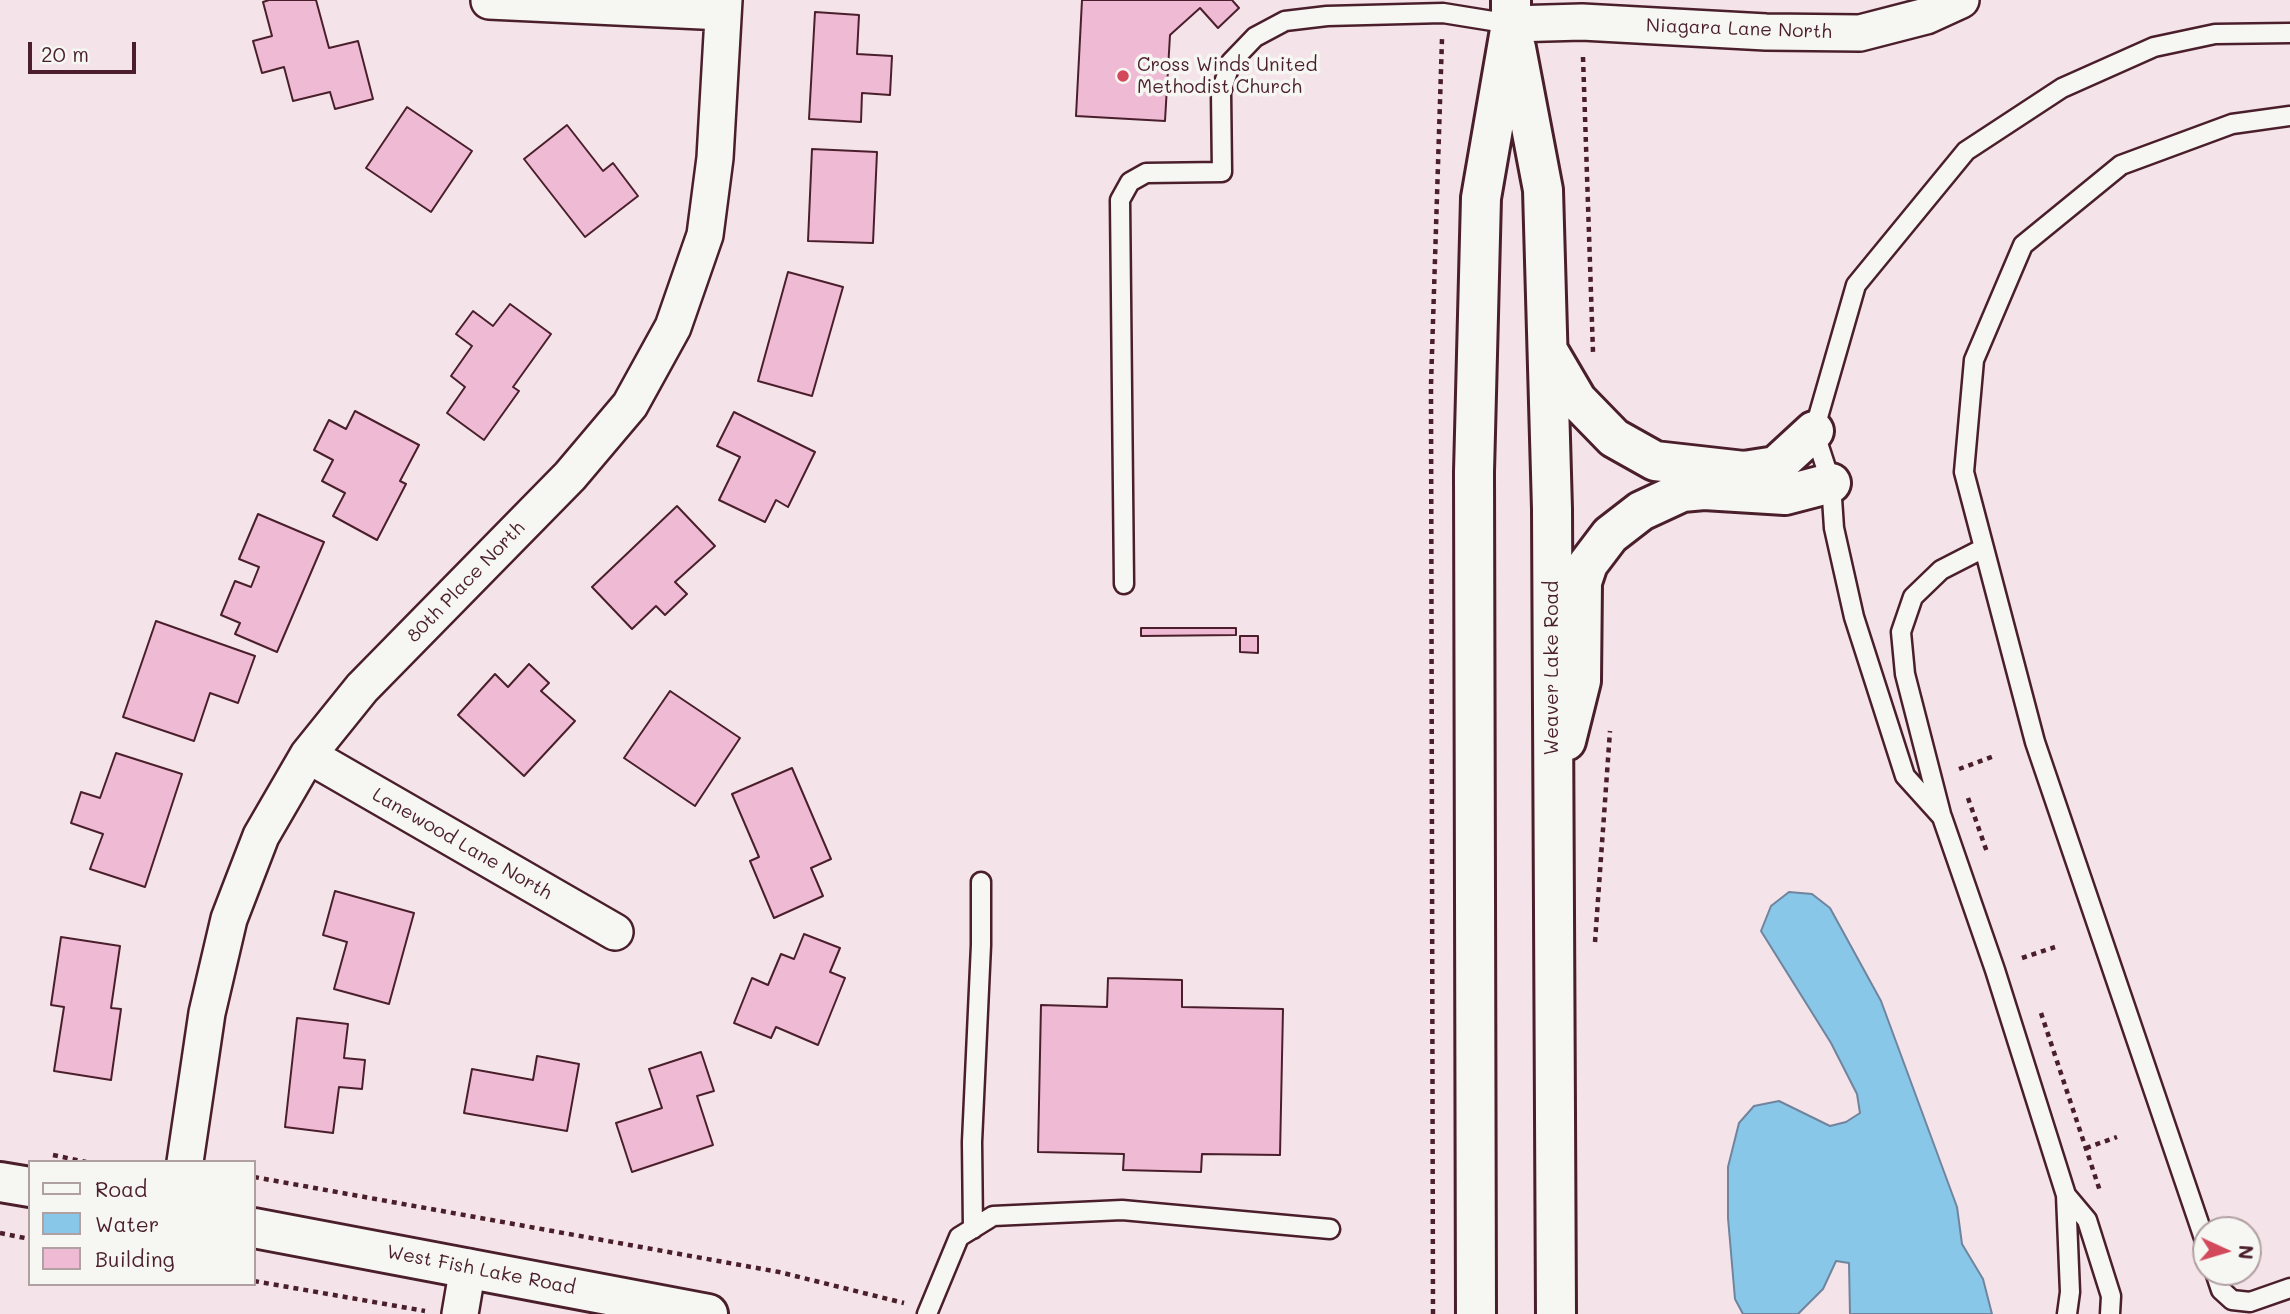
<!DOCTYPE html>
<style>
body{margin:0}
#map{position:relative;width:2290px;height:1314px;overflow:hidden;background:#f4e4e9;font-family:Mali,sans-serif}
canvas{display:block}
.legend{position:absolute;left:28px;top:1160px;width:228px;height:126px;box-sizing:border-box;background:#f6f6f2;border:2px solid #b1a0a2;margin:0;padding:9px 12px;list-style:none;font-size:21px;color:#4a1f2b}
.legend li{display:flex;align-items:center;gap:14px;height:35px}
.legend b{width:35px;border:2px solid #b1a0a2}
.north{position:absolute;left:2192px;top:1216px;width:70px;height:70px;box-sizing:border-box;background:#f6f6f2;border:2px solid #b1a0a2;border-radius:50%;rotate:94deg;font-size:19px;font-weight:700;line-height:28px;text-align:center;color:#4a1f2b}
.north::after{content:'';display:block;margin:auto;width:24px;height:32px;background:#d1495b;clip-path:polygon(50% 0,100% 100%,50% 72%,0 100%)}
.scale{position:absolute;left:28px;top:42px;width:108px;height:32px;box-sizing:border-box;border:4px solid #4a1f2b;border-top:0;padding-left:9px;font-size:21px;line-height:24px;white-space:nowrap;color:#4a1f2b;-webkit-text-stroke:5px #f6f6f2;paint-order:stroke}
</style>
<div id="map">
<canvas width="2290" height="1314"></canvas>
<ul class="legend">
<li><b style="height:9px;background:#f6f6f2"></b>Road</li>
<li><b style="height:19px;background:#89c7e9"></b>Water</li>
<li><b style="height:19px;background:#efbad4"></b>Building</li>
</ul>
<div class="north">N</div>
<div class="scale">20 m</div>
</div>
<script>
const ctx = document.querySelector('canvas').getContext('2d');
ctx.lineJoin = 'round';
function fillPath(path, color) { ctx.fillStyle = color; ctx.fill(path, 'evenodd'); }
const shape = rows => new Path2D(rows.map(r => 'M' + r).join(''));
function trace(path, color, width, dash) { ctx.strokeStyle = color; ctx.lineWidth = width; ctx.lineCap = dash ? 'butt' : 'round'; ctx.setLineDash(dash || []); ctx.stroke(path); }
function label(font, color, halo, rows, align = 'center') {
  ctx.font = font + ' Mali,sans-serif'; ctx.lineWidth = 7; ctx.setLineDash([]); ctx.textBaseline = 'middle'; ctx.strokeStyle = halo; ctx.fillStyle = color; for (const [text, x, y, turn = 0] of rows) {
    ctx.save(); ctx.translate(x, y); ctx.rotate((+turn || 0) * Math.PI / 180); ctx.textAlign = isNaN(turn) ? turn : align; if (halo) ctx.strokeText(text, 0, 0); ctx.fillText(text, 0, 0); ctx.restore();
  }
}
const water = shape([
 [1789,892,1812,894,1830,908,1881,1001,1957,1207,1962,1244,1983,1279,1992,1314,1850,1314,1849,1263,1836,1261,1823,1289,1798,1314,1743,1314,1735,1299,1728,1218,1728,1167,1739,1123,1754,1106,1779,1101,1830,1126,1846,1122,1860,1113,1857,1094,1831,1043,1761,931,1771,906,1789,892]
]);
fillPath(water, '#89c7e9');
trace(water, '#70849d', 2);
const building = shape([
 [269,0,316,0,329,48,358,41,373,99,335,109,330,92,293,101,284,67,262,73,253,41,272,36,263,2,269,0],
 [1082,0,1232,0,1239,8,1218,28,1200,8,1170,35,1165,121,1076,116,1082,0],
 [815,12,859,15,857,54,892,56,890,95,862,93,861,122,809,119,815,12],
 [407,107,472,151,431,212,366,168,407,107],
 [567,125,603,171,613,163,638,196,585,237,524,159,567,125],
 [812,149,877,152,873,243,808,241,812,149],
 [788,272,843,287,812,396,758,381,788,272],
 [510,304,551,334,513,387,519,391,484,440,447,413,465,387,451,376,472,346,456,334,473,311,493,326,510,304],
 [355,411,419,445,400,481,406,484,377,540,333,516,345,493,322,481,333,460,314,450,329,420,346,429,355,411],
 [734,412,815,452,788,507,776,500,765,522,719,500,740,457,717,446,734,412],
 [677,506,715,546,675,582,687,594,665,615,656,606,632,629,592,587,677,506],
 [258,514,324,542,277,652,235,634,240,623,221,615,235,581,251,587,259,567,239,559,258,514],
 [156,621,255,656,238,703,210,693,194,741,123,717,156,621],
 [1141,628,1236,628,1236,635,1141,636,1141,628],
 [1240,636,1258,636,1258,653,1240,652,1240,636],
 [529,664,549,683,541,691,575,721,524,776,458,715,495,674,508,687,529,664],
 [670,691,740,738,695,806,624,758,670,691],
 [116,753,182,774,145,887,90,869,103,834,71,823,81,792,100,798,116,753],
 [792,768,831,859,811,868,823,896,774,918,750,861,759,857,732,794,792,768],
 [335,891,414,913,389,1004,334,989,347,942,323,935,335,891],
 [804,934,840,948,830,972,845,978,818,1045,776,1027,771,1038,734,1023,752,978,768,985,781,954,794,959,804,934],
 [61,937,120,946,111,1008,121,1009,111,1080,54,1071,64,1007,51,1005,61,937],
 [1108,978,1182,980,1182,1007,1283,1009,1280,1155,1202,1154,1201,1172,1123,1170,1124,1154,1038,1152,1041,1005,1107,1007,1108,978],
 [297,1018,348,1024,344,1058,365,1060,362,1089,339,1087,333,1133,285,1127,297,1018],
 [701,1052,714,1091,697,1096,713,1145,632,1172,616,1123,662,1108,649,1069,701,1052],
 [537,1056,579,1064,567,1131,464,1113,472,1069,533,1080,537,1056]
]);
fillPath(building, '#efbad4');
trace(building, '#4a1f2b', 2);
const lane = shape([
 [1124,584,1120,200,1130,182,1146,173,1222,172,1221,92,1231,62,1255,37,1285,21,1327,16,1443,13,1511,24],
 [1941,814,1905,674,1901,632,1913,597,1941,570,1982,549],
 [2066,1195,1995,970,1942,817,1905,776,1854,617,1834,528,1831,483,1814,431,1856,285,1966,151,2062,88,2154,47,2215,34,2290,33],
 [973,1229,972,1142,981,945,981,882],
 [2206,1244,2035,742,1964,472,1974,360,2023,245,2121,165,2232,124,2290,116],
 [2215,1272,2221,1290,2232,1300,2250,1302,2290,1288],
 [927,1314,959,1237,993,1216,1122,1210,1330,1229],
 [2067,1314,2070,1292,2066,1195,2087,1220,2111,1296,2110,1314]
]);
const street = shape([
 [489,1,723,12],
 [1511,24,1582,22,1766,32,1860,33,1926,16,1961,0],
 [308,755,615,932],
 [185,1162,207,1013,229,919,261,836,308,755,362,688,570,476,630,405,673,327,705,235,715,158,724,0],
 [460,1314,468,1267]
]);
const secondary = shape([
 [1516,48,1543,190,1552,509,1556,1314],
 [1550,354,1577,400,1614,438,1655,461,1744,471,1776,466,1814,431],
 [1566,741,1581,681,1582,582,1588,564,1610,535,1641,511,1682,492,1704,490,1785,495,1831,483],
 [0,1182,30,1187],
 [254,1228,708,1314],
 [1476,1314,1474,472,1481,198,1511,24,1511,0]
]);
trace(lane, '#4a1f2b', 23);
trace(street, '#4a1f2b', 40);
trace(secondary, '#4a1f2b', 44);
trace(shape([
 [1583,57,1593,352],
 [1959,769,1994,756],
 [1968,798,1987,852],
 [1595,942,1610,731],
 [2022,958,2055,947],
 [2041,1013,2100,1191],
 [2086,1148,2117,1137],
 [53,1155,86,1162],
 [254,1177,779,1272,904,1303],
 [0,1233,30,1239],
 [254,1281,425,1311],
 [1433,1314,1431,385,1442,39]
]), '#4a1f2b', 4.5, [5, 5]);
trace(lane, '#f6f6f2', 18);
trace(street, '#f6f6f2', 35);
trace(secondary, '#f6f6f2', 38);
for (const [x, y, r, color] of [
 [1123,76,7,"#d1495b"]
]) { const dot = new Path2D(); dot.arc(x, y, r, 0, 2 * Math.PI); ctx.fillStyle = color; ctx.fill(dot); trace(dot, '#f6f6f2', 2.5); }
label('19px', '#4a1f2b', '#f6f6f2', [
 ["Niagara Lane North",1739,29,2],
 ["80th Place North",466,582,-46],
 ["Weaver Lake Road",1552,668,-90],
 ["Lanewood Lane North",462,844,30],
 ["West Fish Lake Road",481,1270,11]
]);
label('19px', '#4a1f2b', '#f6f6f2', [
 ["Cross Winds United",1137,65],
 ["Methodist Church",1137,87]
], 'left');
</script>
